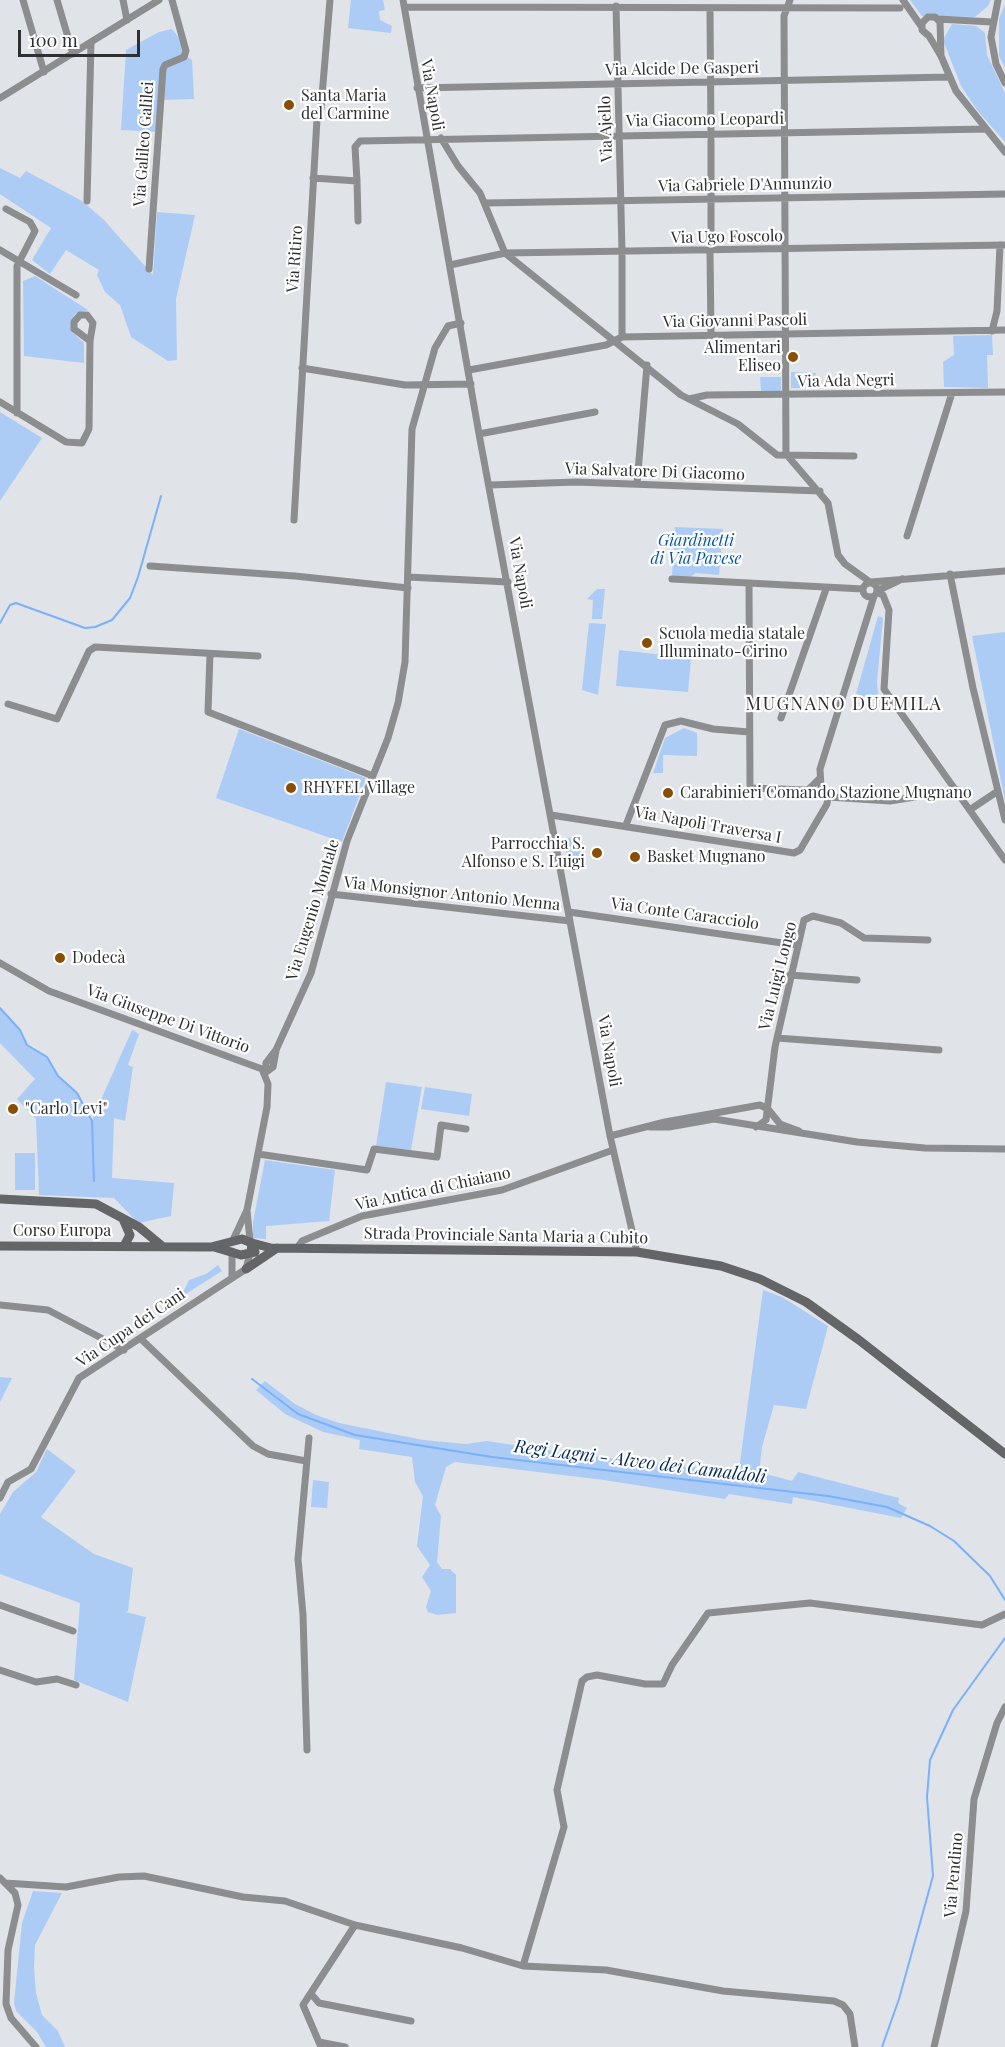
<!DOCTYPE html>
<meta charset="utf-8">
<style>
body{margin:0}
#map{position:relative;width:1005px;height:2047px;overflow:hidden;background:#e0e3e8;font-family:"Playfair Display",serif}
canvas{display:block}
.scale{position:absolute;left:18px;top:30px;width:122px;height:27px;box-sizing:border-box;border:3px solid #2d2f30;border-top:0;padding-left:8px;font-size:18px;line-height:21px;white-space:nowrap;color:#2d2f30;-webkit-text-stroke:4px #fff;paint-order:stroke}
</style>
<div id="map">
<canvas width="1005" height="2047"></canvas>
<div class="scale">100 m</div>
</div>
<script>
const ctx = document.querySelector('canvas').getContext('2d');
ctx.lineJoin = 'round';
function fillPath(path, color) { ctx.fillStyle = color; ctx.fill(path, 'evenodd'); }
const shape = rows => new Path2D(rows.map(r => 'M' + r).join(''));
function trace(path, color, width, dash) { ctx.strokeStyle = color; ctx.lineWidth = width; ctx.lineCap = dash ? 'butt' : 'round'; ctx.setLineDash(dash || []); ctx.stroke(path); }
function label(font, color, halo, rows, align = 'center') {
  ctx.font = font + ' "Playfair Display",serif'; ctx.lineWidth = 4.5; ctx.setLineDash([]); ctx.textBaseline = 'middle'; ctx.strokeStyle = halo; ctx.fillStyle = color; for (const [text, x, y, turn = 0] of rows) {
    ctx.save(); ctx.translate(x, y); ctx.rotate((+turn || 0) * Math.PI / 180); ctx.textAlign = isNaN(turn) ? turn : align; if (halo) ctx.strokeText(text, 0, 0); ctx.fillText(text, 0, 0); ctx.restore();
  }
}
fillPath(shape([
 [351,0,383,0,385,10,379,11,380,20,392,26,391,33,348,28],
 [910,0,991,0,988,6,975,17,922,16],
 [1005,4,1005,68,999,56,999,19],
 [952,24,976,26,985,33,987,55,1005,93,1005,142,977,110,961,86,943,40],
 [172,29,186,47,185,55,192,60,194,99,161,100,159,132,121,130,126,50,159,32],
 [0,168,20,178,26,171,82,201,103,219,153,275,157,212,195,215,176,299,177,360,168,361,131,337,120,305,105,292,97,275,99,270,66,250,50,274,32,260,51,228,0,194],
 [35,276,88,310,75,314,71,326,72,332,84,343,84,363,24,356,23,281],
 [992,335,993,355,987,355,988,388,944,387,943,362,954,355,953,336],
 [791,372,816,373,815,388,791,388],
 [760,377,781,377,781,391,761,391],
 [0,412,42,438,0,501],
 [675,527,723,529,719,575,696,573,689,578,672,576],
 [597,589,605,589,602,619,592,619,593,600,587,599],
 [878,616,883,618,877,682,879,702,856,694],
 [589,623,606,624,598,695,582,690],
 [1005,632,1005,801,972,636],
 [619,650,691,658,688,692,616,686],
 [684,728,697,733,697,756,663,755,663,773,653,773,665,738],
 [239,729,366,778,342,842,216,798],
 [577,836,581,858,568,861,564,839],
 [0,1008,20,1030,27,1045,46,1055,58,1076,77,1093,92,1120,132,1030,139,1034,128,1065,133,1067,125,1121,114,1118,112,1178,174,1183,171,1216,138,1223,114,1198,39,1195,36,1119,17,1099,35,1079,0,1043],
 [386,1082,422,1087,411,1150,376,1146],
 [425,1087,472,1094,469,1116,421,1109],
 [15,1153,35,1153,35,1190,15,1190],
 [265,1160,335,1170,329,1221,266,1226,266,1239,253,1238,253,1222],
 [218,1265,222,1271,181,1297,189,1280,206,1274],
 [763,1290,782,1297,828,1326,806,1409,774,1405,762,1447,759,1472,792,1481,798,1472,899,1498,898,1503,907,1508,901,1518,793,1497,792,1504,729,1494,725,1499,604,1480,455,1462,446,1467,435,1505,441,1516,437,1562,442,1569,450,1569,456,1575,456,1613,437,1615,428,1612,426,1607,431,1591,422,1577,430,1565,417,1546,423,1496,415,1482,412,1457,359,1449,360,1440,323,1432,285,1414,256,1390,265,1381,295,1404,316,1415,339,1423,423,1440,466,1444,487,1441,573,1454,735,1472,739,1470],
 [0,1377,12,1378,0,1402],
 [47,1449,76,1471,41,1517,94,1554,133,1568,128,1611,125,1612,146,1617,128,1702,74,1680,80,1603,0,1574,0,1514,13,1492,36,1472],
 [313,1480,329,1482,327,1508,311,1507],
 [33,1891,62,1893,35,1945,34,1967,36,1993,42,2015,58,2031,65,2047,46,2047,37,2032,16,2011,14,2003,22,1923]
]), '#acccf6');
trace(shape([
 [0,623,10,605,16,603,85,628,95,627,112,620,130,598,138,577,161,496],
 [0,1008,20,1030,27,1045,47,1057,58,1076,77,1093,92,1121,94,1181],
 [252,1379,298,1414,355,1435,492,1457,828,1496,887,1507,930,1526,954,1541,990,1576,1005,1600],
 [882,2047,899,1999,933,1876,927,1797,930,1760,953,1710,1005,1638]
]), '#7ab1fa', 2);
trace(shape([
 [23,0,44,72],
 [57,0,73,54],
 [123,0,127,20],
 [403,0,479,434,610,1136,637,1252],
 [790,0,784,16,786,454,828,503,838,555,845,564,870,582],
 [903,0,921,26],
 [998,0,991,37,996,64,1005,83],
 [616,6,622,251],
 [405,7,900,8],
 [710,12,711,134],
 [938,19,992,22],
 [941,56,940,22,935,17,928,17,922,23,922,30,929,36,941,56,956,91,1005,152],
 [417,88,949,77],
 [0,98,159,0],
 [441,138,458,166,480,193,505,253,681,395,738,424,777,455,854,456],
 [313,178,357,181,355,147,360,141,985,129],
 [357,181,358,221],
 [87,201,91,43],
 [486,203,1005,194],
 [6,209,30,222,35,231,17,266,17,413],
 [711,247,711,140],
 [0,250,76,295],
 [710,251,711,334],
 [622,256,622,337],
 [450,265,505,253,1005,245],
 [149,269,163,69,165,65,184,57,186,51,172,0],
 [992,331,997,311,1000,245],
 [302,368,405,385,471,384],
 [469,370,606,345,622,337,1005,330],
 [689,399,707,395,1005,392],
 [0,402,66,442,82,443,89,429,90,341,93,323,87,315,80,315,74,322,74,329,90,341],
 [479,434,595,412],
 [637,484,647,365],
 [490,485,576,482,820,491],
 [294,520,317,119,321,108,330,0],
 [907,536,952,393],
 [150,566,295,576,408,588],
 [950,574,973,688,1005,820],
 [408,577,508,582],
 [672,579,863,589],
 [871,582,1005,571],
 '863 590a7 7 0 1 1 14 0a7 7 0 1 1-14 0Z',
 [749,584,750,788,808,790,819,779],
 [877,591,902,579],
 [877,592,883,595,889,610,884,689,1005,860],
 [210,654,208,712,373,776],
 [8,704,57,719,89,651,95,647,258,656],
 [781,718,826,589],
 [828,797,821,787,820,769,874,596],
 [828,797,890,801,958,790],
 [971,809,998,791],
 [551,815,794,853,800,850,827,804,828,797],
 [626,825,665,725,681,721,713,729,749,732],
 [331,894,570,921],
 [569,912,796,945],
 [0,963,49,991,262,1069,268,1084,267,1107,247,1210,233,1240],
 [790,975,857,980],
 [777,1038,939,1050],
 [265,1073,266,1063,276,1050,311,973,347,841,388,738,398,703,405,662,412,429,435,348,448,326,461,323],
 [265,1073,273,1067,276,1051],
 [650,1127,669,1127,714,1119,857,1142,925,1148,1005,1149],
 [756,1127,766,1120,775,1047,804,920,813,916,841,923,864,938,928,940],
 [610,1136,665,1122,760,1105,768,1109,780,1124,799,1131],
 [258,1154,367,1170,374,1149,437,1157,441,1125,466,1129],
 [247,1210,250,1241],
 [297,1248,302,1241,362,1216,502,1190,613,1150],
 [232,1277,232,1251],
 [0,1305,48,1310,124,1350],
 [141,1339,253,1446,268,1454,306,1461],
 [0,1498,8,1482,31,1469,79,1378,246,1269,250,1253],
 [0,1605,73,1631],
 [0,1670,36,1682,57,1679,76,1685],
 [307,1750,303,1615,298,1559,309,1438],
 [0,1878,15,1893,18,1905,8,1950,6,2004,11,2018,36,2047],
 [5,1883,66,1887,119,1877,144,1876,243,1897,285,1901,355,1925,462,1948,523,1966,606,1970,723,1991,834,2001,843,2005,850,2014,855,2047],
 [523,1966,564,1827,557,1790,582,1681,587,1677,597,1675,645,1684,663,1684,672,1665,708,1613,810,1603,982,1625,1005,1614],
 [312,1995,319,2003,411,2021],
 [319,2042,345,2047],
 [321,2047,303,2005,355,1925],
 [934,2047,966,1911,974,1799,997,1723,1005,1707]
]), '#8c8d8f', 7);
trace(shape([
 [0,1199,96,1204,139,1227,162,1246],
 [123,1219,130,1235,124,1246],
 [252,1243,271,1248,637,1252,721,1266,760,1279,806,1302,859,1340,1005,1454],
 [0,1246,211,1247,242,1239,252,1243,251,1252],
 [214,1247,241,1255,255,1252],
 [246,1269,277,1248]
]), '#636567', 9);
for (const [x, y, r, color] of [
 [289,105,6,"#884f03"],
 [793,357,6,"#884f03"],
 [647,643,6,"#884f03"],
 [291,788,6,"#884f03"],
 [668,793,6,"#884f03"],
 [597,853,6,"#884f03"],
 [635,857,6,"#884f03"],
 [60,958,6,"#884f03"],
 [13,1109,6,"#884f03"]
]) { const dot = new Path2D(); dot.arc(x, y, r, 0, 2 * Math.PI); ctx.fillStyle = color; ctx.fill(dot); trace(dot, '#fff', 2); }
label('16px', '#2d2f30', '#fff', [
 ["Via Alcide De Gasperi",682,69,-1],
 ["Via Napoli",432,95,80],
 ["Via Giacomo Leopardi",705,120,-1],
 ["Via Ajello",606,129,-92],
 ["Via Galileo Galilei",144,144,-86],
 ["Via Gabriele D'Annunzio",745,185,-1],
 ["Via Ugo Foscolo",727,237,-1],
 ["Via Ritiro",295,259,-86],
 ["Via Giovanni Pascoli",735,321,-1],
 ["Via Ada Negri",846,381,-1],
 ["Via Salvatore Di Giacomo",655,472,2],
 ["Via Napoli",520,573,80],
 ["Via Napoli Traversa I",708,825,10],
 ["Via Monsignor Antonio Menna",452,894,6],
 ["Via Eugenio Montale",313,910,-73],
 ["Via Conte Caracciolo",685,914,8],
 ["Via Luigi Longo",778,976,-76],
 ["Via Giuseppe Di Vittorio",168,1019,20],
 ["Via Napoli",609,1051,80],
 ["Via Antica di Chiaiano",433,1189,-12],
 ["Corso Europa",62,1231],
 ["Strada Provinciale Santa Maria a Cubito",506,1236,1],
 ["Via Cupa dei Cani",131,1328,-34],
 ["Via Pendino",954,1875,-85]
]);
label('16px', '#2d2f30', '#fff', [
 ["Santa Maria",301,96],
 ["del Carmine",301,114],
 ["Alimentari",781,348,"right"],
 ["Eliseo",781,366,"right"],
 ["Scuola media statale",659,634],
 ["Illuminato-Cirino",659,652],
 ["RHYFEL Village",303,788],
 ["Carabinieri Comando Stazione Mugnano",680,793],
 ["Parrocchia S.",585,844,"right"],
 ["Alfonso e S. Luigi",585,862,"right"],
 ["Basket Mugnano",647,857],
 ["Dodecà",72,958],
 ["\"Carlo Levi\"",25,1109]
], 'left');
label('italic 16px', '#0154a7', '#fff', [
 ["Giardinetti",696,541],
 ["di Via Pavese",696,559]
]);
ctx.letterSpacing = '1.5px';
label('18px', '#2d2f30', '#fff', [
 ["MUGNANO DUEMILA",844,704]
]);
ctx.letterSpacing = '0px';
label('italic 18px', '#052c58', '#fff', [
 ["Regi Lagni - Alveo dei Camaldoli",640,1462,7]
]);
</script>
